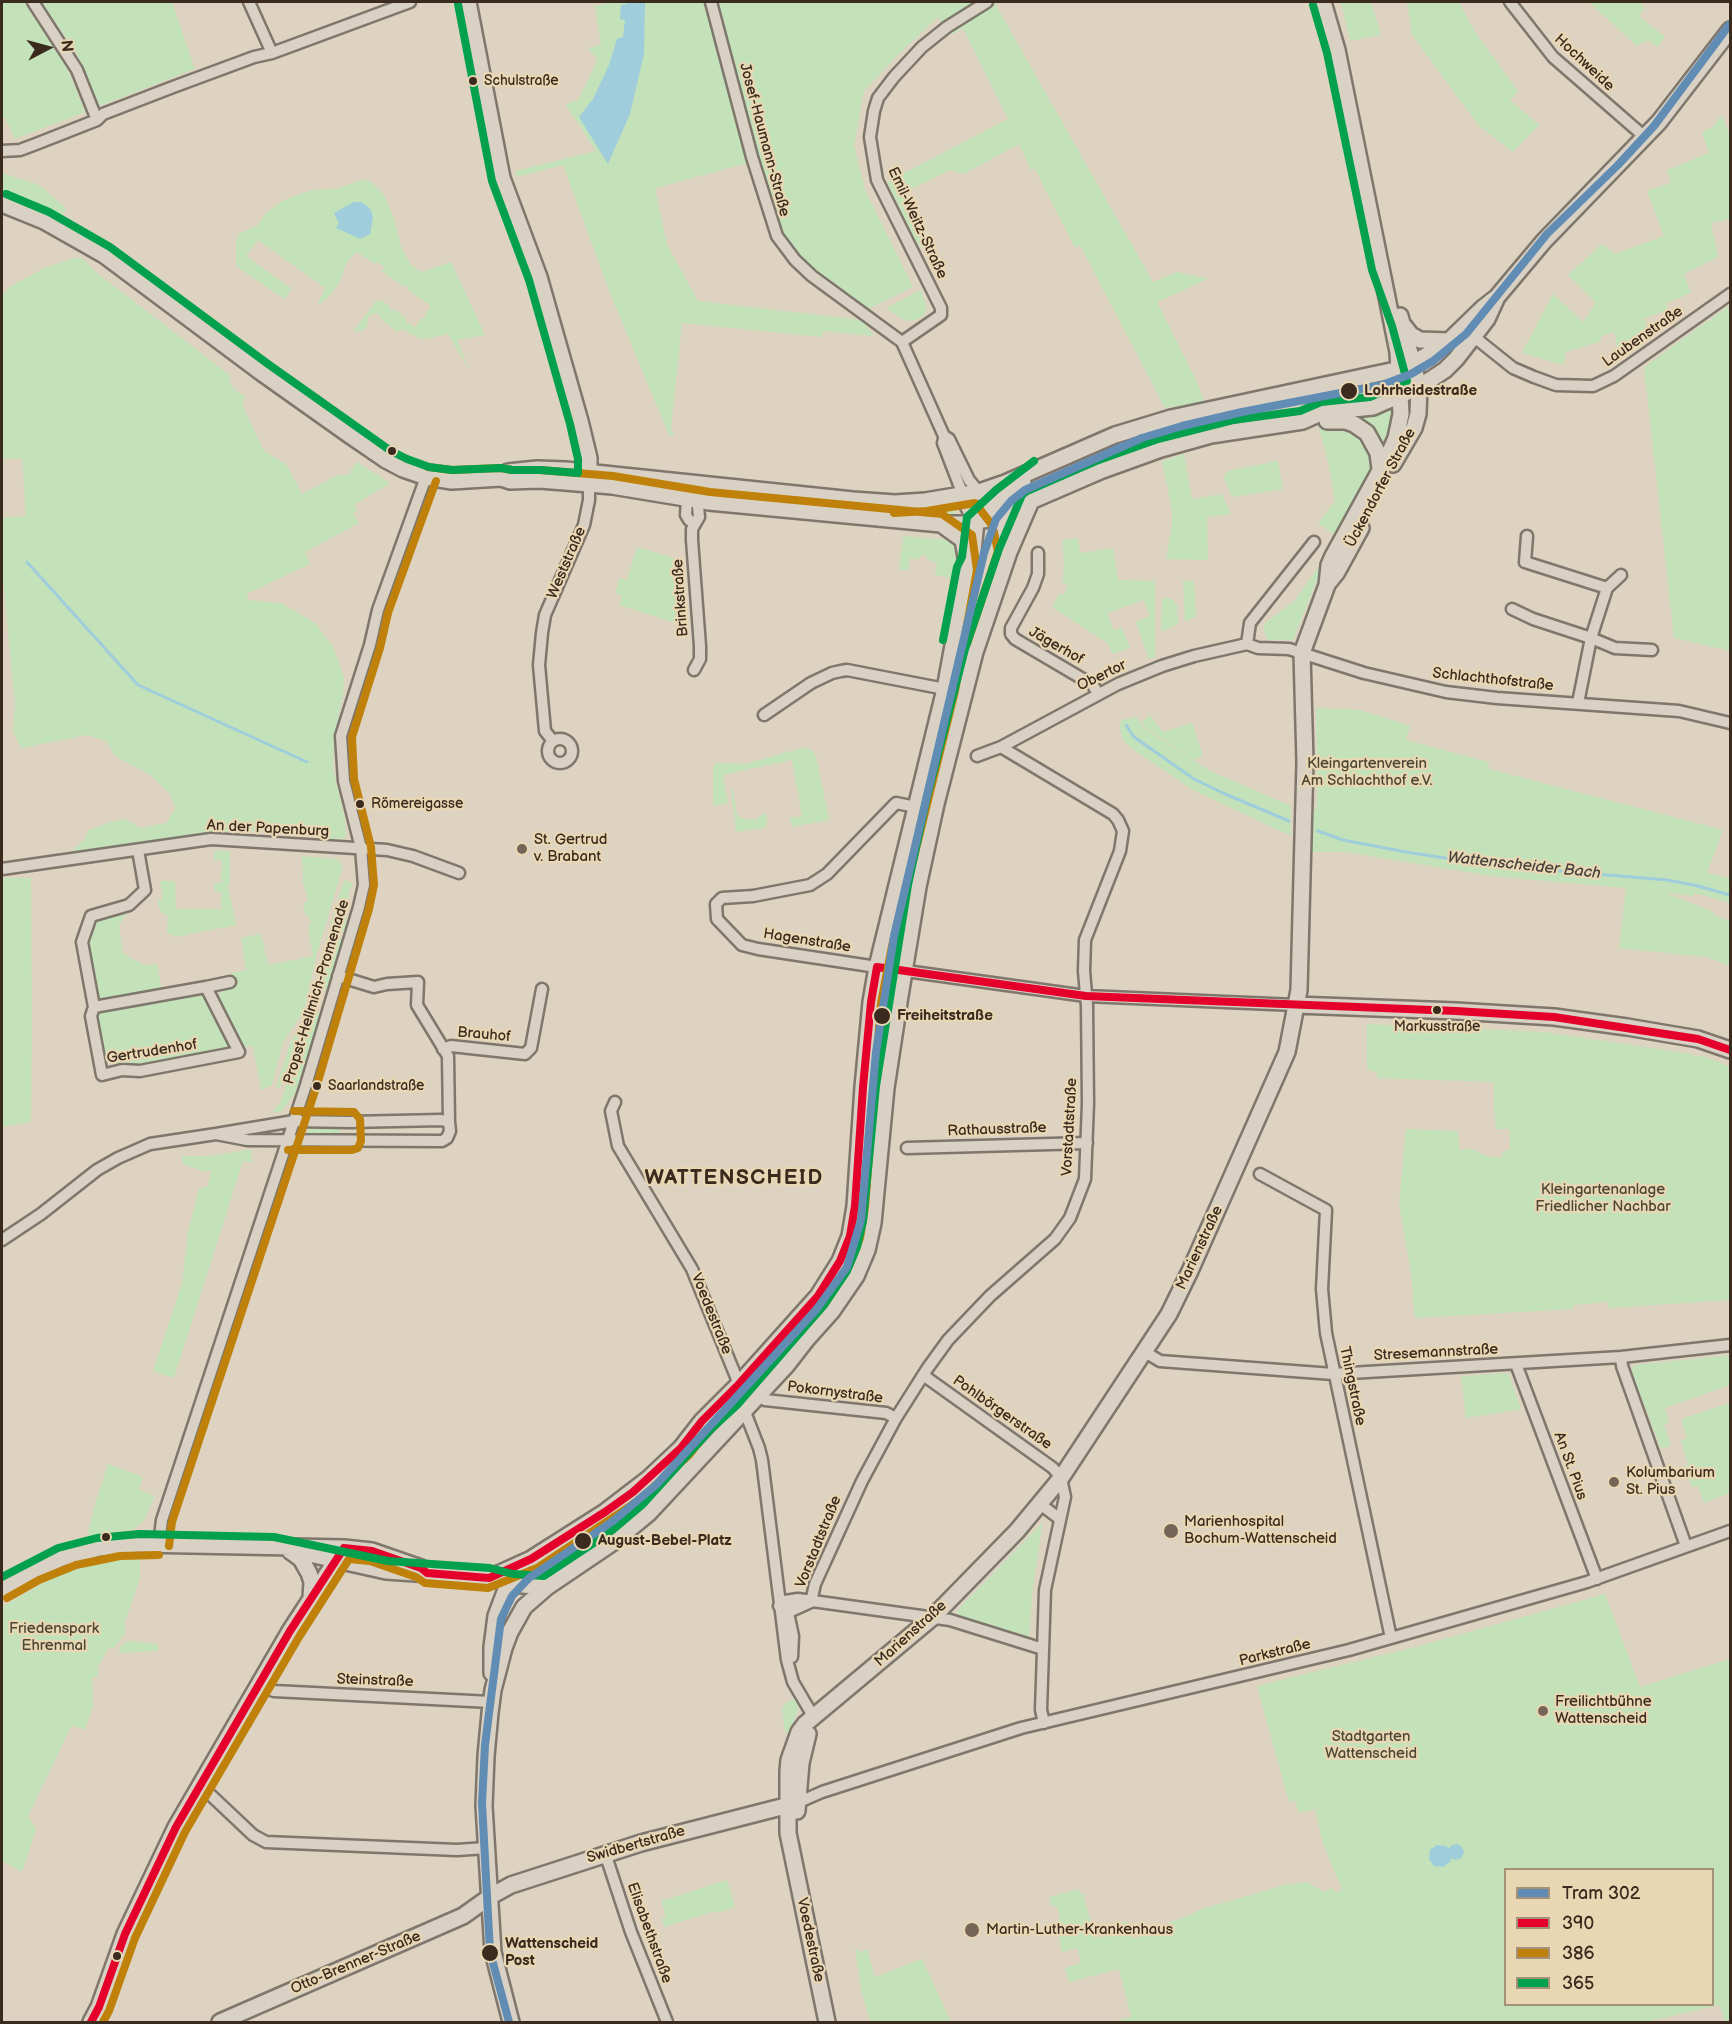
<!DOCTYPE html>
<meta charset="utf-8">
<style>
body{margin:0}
#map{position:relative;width:1732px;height:2024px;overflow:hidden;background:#ddd3c0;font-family:"Balsamiq Sans",sans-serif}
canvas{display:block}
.frame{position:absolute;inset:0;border:3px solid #3b2a1e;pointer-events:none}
.legend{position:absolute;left:1504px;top:1868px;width:210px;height:138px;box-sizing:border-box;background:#e9d7b4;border:2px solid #a39278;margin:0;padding:8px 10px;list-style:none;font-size:18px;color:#3b2a1e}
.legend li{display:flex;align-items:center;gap:12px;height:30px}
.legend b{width:30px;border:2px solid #a39278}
.north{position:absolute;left:18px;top:18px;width:60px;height:60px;-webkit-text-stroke:4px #e9d7b4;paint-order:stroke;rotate:84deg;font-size:16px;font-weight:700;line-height:24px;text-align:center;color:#3b2a1e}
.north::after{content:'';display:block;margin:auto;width:21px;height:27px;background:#3b2a1e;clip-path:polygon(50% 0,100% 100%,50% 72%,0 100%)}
</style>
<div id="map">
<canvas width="1732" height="2024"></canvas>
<div class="frame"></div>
<ul class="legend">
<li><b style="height:8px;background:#618cb4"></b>Tram 302</li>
<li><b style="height:8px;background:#e4002b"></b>390</li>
<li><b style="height:8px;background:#bf8109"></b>386</li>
<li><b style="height:8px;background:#03a04e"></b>365</li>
</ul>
<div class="north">N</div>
</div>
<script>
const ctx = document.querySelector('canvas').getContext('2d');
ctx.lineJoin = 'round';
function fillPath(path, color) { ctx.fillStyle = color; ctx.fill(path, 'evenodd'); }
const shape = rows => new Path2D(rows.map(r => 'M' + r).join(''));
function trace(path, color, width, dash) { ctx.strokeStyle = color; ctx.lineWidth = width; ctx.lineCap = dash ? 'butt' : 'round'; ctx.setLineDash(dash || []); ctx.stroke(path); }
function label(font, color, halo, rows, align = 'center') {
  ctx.font = font + ' "Balsamiq Sans",sans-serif'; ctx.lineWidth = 4.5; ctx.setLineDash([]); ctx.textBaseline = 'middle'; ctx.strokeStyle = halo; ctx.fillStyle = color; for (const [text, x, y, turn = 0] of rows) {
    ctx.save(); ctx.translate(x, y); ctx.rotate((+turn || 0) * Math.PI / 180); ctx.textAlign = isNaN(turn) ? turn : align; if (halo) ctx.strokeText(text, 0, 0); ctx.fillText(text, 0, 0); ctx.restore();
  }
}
fillPath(shape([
 [2,2,24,2,66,66,85,112,15,139,5,118,2,118],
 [41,2,105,2,106,4,111,2,172,2,195,69,99,106,76,52],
 [615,2,994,2,1153,282,1177,272,1208,279,1157,302,1197,382,1204,402,1165,408,1080,245,1075,248,1035,169,1031,170,1019,144,964,174,950,170,905,192,930,242,921,247,918,245,887,182,1008,119,963,28,952,35,938,17,898,55,864,91,854,146,865,190,913,287,868,309,808,265,793,249,777,221,759,160,655,188,667,245,698,301,862,320,874,336,823,331,822,337,682,323,671,429,675,437,669,435,610,293,563,165,517,177,515,171,596,151,565,104,578,100,593,70,597,59,588,48,601,45,595,6],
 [1341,2,1371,2,1381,35,1350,41],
 [1407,2,1459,2,1475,32,1518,91,1510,100,1539,125,1513,152,1479,126,1412,35],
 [1592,2,1642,2,1644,9,1639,16,1665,37,1658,47,1648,40,1637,46,1590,3],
 [1722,115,1730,137,1730,219,1711,223,1718,257,1684,274,1691,293,1666,303,1668,310,1644,318,1651,339,1619,352,1614,332,1601,336,1601,341,1566,352,1564,365,1522,353,1553,294,1583,322,1596,303,1568,275,1602,244,1615,254,1664,236,1647,191,1671,183,1667,170,1709,153,1702,133,1713,126],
 [2,173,39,185,67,209,61,216,2,190],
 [361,180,371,181,384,195,394,218,401,247,411,265,421,272,451,262,485,335,457,340,470,371,448,334,426,339,416,337,403,329,397,332,382,320,379,314,374,313,368,317,367,326,363,331,353,332,376,301,381,300,389,306,390,310,394,309,405,318,406,323,409,323,415,327,422,318,426,317,425,314,431,306,408,290,408,286,404,287,382,271,384,267,377,262,375,264,357,252,347,262,340,281,331,294,320,304,318,303,325,288,258,240,246,256,292,289,284,299,236,266,236,240,240,233,258,225,266,213,282,201,311,190,337,189],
 [74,258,82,258,97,273,231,376,229,382,235,390,245,397,242,405,264,451,287,465,302,494,338,475,348,475,357,462,390,483,354,505,357,510,353,513,359,523,305,552,310,564,248,593,247,600,281,603,315,623,333,647,344,677,343,694,334,737,333,768,345,820,346,838,332,840,289,832,233,831,123,846,66,857,85,839,87,831,110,822,126,819,140,828,166,823,176,808,169,793,150,775,115,756,106,741,88,735,21,748,13,732,15,704,2,569,2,518,26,516,22,458,2,459,2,295,11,286,45,268],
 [921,290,927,307,924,315,916,320,905,321,886,308],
 [1730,305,1730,651,1674,638,1644,367],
 [1398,409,1394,433,1338,537,1318,523,1335,501,1329,465,1318,424,1331,423,1353,416],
 [1184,454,1192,499,1222,494,1231,514,1207,517,1208,560,1166,559,1172,524,1172,511,1162,461],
 [1278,461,1283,489,1232,497,1224,478,1225,474,1228,471],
 [951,503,956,514,899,510],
 [903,536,950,540,953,542,957,551,952,578,935,575,937,562,927,560,927,556,920,555,920,559,910,558,908,571,899,570],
 [1078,538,1080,553,1113,548,1118,580,1155,581,1155,657,1149,659,1136,622,1150,616,1144,600,1107,613,1114,630,1122,628,1130,648,1113,654,1107,643,1052,607,1059,594,1064,595,1068,585,1062,583,1064,564,1062,540],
 [637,547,677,559,681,625,619,605,622,596,615,593,620,578,627,580],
 [1319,566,1322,567,1293,640,1267,640,1263,625,1295,600],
 [1183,581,1194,581,1196,617,1185,621],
 [1162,598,1171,598,1177,605,1178,624,1161,632],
 [1316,708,1360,710,1410,726,1406,740,1488,762,1489,769,1723,830,1707,873,1730,878,1730,903,1695,893,1694,896,1665,893,1714,912,1713,915,1730,921,1730,966,1707,957,1619,948,1626,888,1491,876,1346,852,1306,852,1307,812,1316,809,1317,798],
 [1150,715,1163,732,1192,723,1203,756,1194,760,1145,727,1142,722],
 [1137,717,1144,728,1210,771,1291,806,1291,836,1193,790,1131,748,1123,740,1120,729,1121,720],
 [802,748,810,749,816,756,829,820,792,827,790,818,802,816,792,760,723,775,728,803,713,806,713,766,717,763,746,764],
 [731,790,733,790,737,815,743,819,756,820,761,815,766,813,767,824,764,828,736,832],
 [214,850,230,851,230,884,228,885,236,925,175,937,167,932,168,917,160,911,157,900,163,899,160,881,175,881,176,909,221,909,221,892,214,891,214,883,221,883,222,860,214,860],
 [302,856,338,859,343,866,316,957,305,1006,301,1016,283,1042,272,1085,261,1090,253,1046,142,1069,105,1062,86,945,95,919,129,910,119,925,123,953,145,966,157,964,163,997,201,990,217,1000,224,985,233,984,231,973,246,970,241,938,261,934,268,965,313,956,308,927,311,923,309,917,305,914,303,903,308,900,303,882],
 [2,878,31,878,32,1021,31,1122,2,1127],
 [344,880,353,883,349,892,345,931,341,932,329,929],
 [328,935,342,939,330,985,324,991,320,991,317,990,322,956],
 [312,1007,319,1013,319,1018,296,1092,282,1111,272,1113,281,1101],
 [303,1024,280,1088,276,1087,291,1041],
 [1367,1024,1545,1032,1685,1053,1710,1058,1730,1067,1730,1300,1609,1308,1608,1302,1573,1305,1573,1309,1415,1318,1411,1273,1399,1204,1406,1129,1458,1131,1459,1150,1472,1149,1488,1157,1502,1158,1503,1151,1510,1150,1510,1129,1496,1129,1494,1107,1494,1082,1377,1078,1377,1072,1367,1070],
 [337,1126,341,1130,338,1136,307,1135,309,1128],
 [251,1149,252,1163,243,1161,174,1378,153,1371,182,1283,188,1232,199,1189,208,1186,211,1170,204,1171,185,1165,181,1161,182,1156,211,1156],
 [1730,1355,1730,1385,1665,1408,1669,1423,1664,1425,1671,1446,1661,1449,1631,1370,1633,1367,1635,1365],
 [1508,1373,1521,1409,1466,1418,1461,1376],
 [1730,1403,1730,1493,1704,1503,1698,1486,1692,1487,1685,1466,1688,1464,1681,1440,1687,1438,1681,1419],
 [108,1464,143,1477,139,1490,155,1496,143,1522,133,1529,87,1537,95,1504],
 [1043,1522,1033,1587,1029,1638,961,1618,957,1612,961,1606],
 [137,1551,140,1554,140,1578,125,1621,125,1634,115,1647,108,1649,98,1667,98,1677,92,1677,93,1706,85,1730,72,1725,28,1816,36,1829,22,1872,2,1861,2,1607,55,1576],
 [1605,1594,1640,1687,1730,1659,1730,2022,1725,2022,1720,2005,1645,2022,1112,2022,1131,2017,1119,1969,1069,1982,1065,1968,1081,1963,1077,1948,1062,1952,1056,1922,1060,1918,1057,1907,1051,1906,1049,1897,1079,1889,1081,1894,1083,1893,1095,1938,1109,1936,1109,1934,1116,1932,1116,1924,1127,1921,1132,1939,1150,1934,1149,1930,1187,1916,1202,1909,1285,1885,1307,1882,1324,1892,1332,1888,1336,1893,1342,1889,1323,1844,1315,1809,1299,1813,1295,1801,1289,1802,1257,1686,1419,1646],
 [1506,1870,1712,1870,1712,2004,1506,2004],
 [134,1641,157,1644,158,1651,120,1653,119,1648,126,1642],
 [793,1699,798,1703,798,1709,791,1731,785,1733,782,1710,784,1704],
 [727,1880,735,1907,717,1913,715,1911,664,1927,662,1919,666,1917,661,1901],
 [858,1949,860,1952,867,1949,875,1977,922,1959,951,2022,870,2022,862,1993,855,1950]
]), '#c3e2ba');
fillPath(shape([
 [627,2,645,2,644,54,630,114,608,164,579,117,593,99,609,65,617,39,623,37,625,20,620,19,621,5,627,4],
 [354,202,361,202,367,206,371,210,373,218,370,234,360,239,336,228,339,223,334,213],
 [1457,1844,1462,1847,1464,1853,1461,1858,1455,1860,1451,1858,1450,1862,1443,1867,1434,1866,1429,1859,1430,1850,1437,1845,1446,1846,1449,1849,1451,1846]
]), '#9fcddb');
trace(shape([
 [27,562,138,685,307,762],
 [1126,725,1134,737,1194,779,1225,794,1289,821],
 [1318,831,1343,840,1406,852,1490,865,1667,880,1694,885,1730,895]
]), '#9fcddb', 3);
const street = shape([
 [33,2,77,70,97,120],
 [249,2,272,53],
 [711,2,752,157,777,236,795,260,812,276,902,342,944,436,949,439,969,480,979,492],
 [1510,2,1553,57,1646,138],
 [2,151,20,150,36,144,97,120,103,114,173,87,254,57,272,53,410,2],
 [1473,336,1513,368,1534,377,1556,385,1593,386,1614,376,1730,294],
 [902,342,941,315,941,308,877,180,870,137,874,111,878,98,894,77,922,47,947,27,987,2],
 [944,439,943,443,963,495],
 [691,492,687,499,686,515,689,520,694,523],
 [1527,536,1525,562,1607,588],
 [1038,553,1038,574,1033,588,1011,628,1011,634,1015,639,1093,685,1098,694],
 [1512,609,1533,619,1591,638,1615,648,1652,650],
 [1247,644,1250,623,1314,542],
 [694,670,700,659,700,646,692,540,692,529,699,517,696,485],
 [1578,703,1591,638,1607,588,1621,575],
 [764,715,811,683,832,673,841,671,847,670,945,689],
 '548 751a12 12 0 1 1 24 0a12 12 0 1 1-24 0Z',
 [553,741,545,731,539,665,542,633,545,615,584,525,589,500,589,484],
 [977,756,1001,747,1118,684,1162,666,1194,656,1247,644,1258,648,1289,649,1364,673,1446,692,1497,698,1679,711,1730,723],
 [916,807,896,803,827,874,810,885,753,896,722,898,716,904,717,919,742,945,758,949,877,967,1086,996,1296,1005],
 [2,869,211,839,387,850,413,856,459,873],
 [338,976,374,987,387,984,418,982,417,1005,448,1056,449,1122],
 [206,987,230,982],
 [94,1007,91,1016,102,1075,122,1070,140,1071,239,1052,206,987,94,1007,82,942,91,916,129,905,145,890,138,850],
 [443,1049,451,1046,525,1054,531,1048,542,989],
 [615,1102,611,1111,618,1146,692,1269,739,1384,745,1412,759,1448,762,1460,787,1660,793,1682,813,1716],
 [441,1120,449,1122,450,1131,447,1138,442,1141,247,1140,216,1134,294,1121,350,1122,441,1120],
 [907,1148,1087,1143],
 [1260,1174,1326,1210,1322,1289,1326,1333,1391,1638],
 [2,1240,41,1214,97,1170,118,1158,150,1144,216,1134],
 [1145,1352,1160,1361,1333,1374,1621,1357,1730,1345],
 [1621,1357,1622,1366,1686,1546],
 [1516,1364,1597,1579],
 [923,1375,1053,1468,1061,1478,1065,1497,1045,1590,1041,1710,1044,1723],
 [739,1384,765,1400,886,1413,896,1418],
 [1040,1504,1060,1519],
 [159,1545,162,1520,306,1085,359,907,364,885,361,848,344,781,341,736,370,645,378,610,426,477],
 [811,1602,815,1584,862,1481,896,1418,927,1369,948,1340,990,1296,1055,1239,1070,1218,1085,1179,1088,1103,1087,1006,1084,971,1085,940,1120,851,1123,831,1118,820,1113,814,1001,747],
 [811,1602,789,1612,779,1606,785,1601,798,1599,950,1620,1043,1649],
 [787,1608,793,1636,792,1657],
 [258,1685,274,1691,491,1702],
 [199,1784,253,1835,266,1842,457,1850,486,1848],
 [797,1803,822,1792,1021,1728,1349,1650,1587,1582,1730,1531],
 [605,1853,631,1932,667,2022]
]);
const secondary = shape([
 [468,2,502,178,539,277,580,421,589,458,589,481],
 [2,204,44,221,104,255,262,373,348,434,386,460,403,469,426,477,452,481,501,478,510,481,539,480,565,482,612,486,709,502,941,524,963,524,989,519,1100,471,1161,449,1211,435,1303,421,1323,412,1373,407,1382,403,1419,387,1445,370,1456,359,1487,319,1497,297],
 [1404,326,1411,335,1420,340,1449,341],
 [1327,421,1345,421,1354,424,1367,433,1378,453,1380,469],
 [1393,464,1414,428,1418,414,1419,387,1400,316],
 [508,472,537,469,566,470,853,500,895,503,925,501,979,492,1005,483,1115,435,1171,418,1400,369,1424,357,1449,341,1483,308,1497,297,1544,241,1659,122,1730,30],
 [992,508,998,516,1005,529,1009,552],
 [980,519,1023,482],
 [941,524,963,540,967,563],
 [1329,582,1337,572,1361,528],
 [1296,1005,1456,1011,1554,1017,1627,1027,1698,1039,1730,1050],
 [290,1551,301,1559,309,1573,312,1582,311,1597],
 [305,1553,386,1571,489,1578,511,1584,547,1587],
 [489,1578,531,1559,605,1512,648,1479,681,1448,702,1421,739,1384,818,1296,840,1261,850,1236,855,1206,863,1087,871,1002,877,967,945,689,967,569,972,560,976,522,963,495],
 [2,1589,34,1571,62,1558,99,1548,139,1544,344,1548,372,1551,421,1568,427,1573],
 [492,1673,492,1647,496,1616,505,1592,515,1578],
 [797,1811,801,1763,808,1734],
 [91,2022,99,2007,125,1934,176,1827,290,1631,344,1548],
 [220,2022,463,1916,491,1896,511,1885,641,1843,797,1803],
 [511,2022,493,1952,484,1806,486,1756,490,1713,493,1690,504,1648,510,1632,524,1607,547,1587,615,1541,649,1513,786,1366,807,1339,832,1311,856,1276,867,1250,873,1223,886,1088,900,996,918,887,936,804,975,652,1009,552,1031,501],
 [827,2022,788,1833,788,1771,789,1760,799,1732,805,1724,933,1617,1017,1531,1061,1478,1169,1314,1190,1271,1287,1052,1299,990,1305,762,1302,653,1327,585,1329,565,1333,556,1388,456,1396,438,1401,414,1398,352,1337,50,1323,2]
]);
trace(street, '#7f776c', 15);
trace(secondary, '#7f776c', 20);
trace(street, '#d9d1c4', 10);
trace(secondary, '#d9d1c4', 15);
trace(shape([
 [877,967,1086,996,1456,1011,1554,1017,1698,1039,1730,1050],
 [344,1548,372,1551,421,1568,427,1573,489,1578,531,1559,605,1512,633,1492,681,1448,702,1421,739,1384,818,1296,840,1261,850,1236,855,1206,863,1087,871,1002,877,967],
 [91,2022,99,2007,125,1934,176,1827,290,1631,344,1548]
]), '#e4002b', 8);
trace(shape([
 [894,513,927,511,975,503,992,525,998,551,967,644],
 [288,1150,352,1150,358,1148,361,1141,360,1119,354,1112,294,1111],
 [169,1546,172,1522,316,1088,369,909,374,885,371,847,354,779,352,737,380,648,388,613,436,481],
 [7,1598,39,1580,76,1565,120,1556,159,1555],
 [103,2022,109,2011,135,1938,185,1832,299,1637,349,1559,370,1561,416,1577,425,1583,488,1588,537,1568,639,1500,689,1455,710,1428,747,1391,826,1302,849,1266,860,1238,865,1207,881,1003,892,946,955,691,977,570,972,535,942,514,710,492,613,476,540,470,512,470,501,468,452,470,428,467]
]), '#bf8109', 8);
trace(shape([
 [6,194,49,212,110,247,268,364,391,451,407,459,429,467,452,470,501,468,512,470,540,470,578,473,578,459,570,424,529,280,492,181,458,4],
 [943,640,957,567,962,557,967,517,996,490,1034,461],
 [2,1577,58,1548,97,1538,139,1534,274,1537,388,1561,490,1568,513,1574,544,1576,609,1533,642,1505,711,1429,737,1405,824,1305,847,1271,857,1247,863,1221,876,1086,908,885,926,801,965,649,999,549,1022,495,1027,491,1096,461,1158,439,1233,420,1300,411,1321,402,1370,397,1407,381,1392,326,1372,270,1327,53,1313,5]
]), '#03a04e', 8);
trace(shape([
 [509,2022,490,1952,482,1803,485,1745,501,1619,512,1596,529,1578,613,1521,656,1485,816,1310,847,1267,861,1220,876,1052,894,936,984,553,996,519,1011,501,1025,490,1142,438,1182,426,1242,412,1382,385,1411,374,1433,361,1466,334,1547,234,1618,165,1654,126,1730,24]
]), '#618cb4', 8);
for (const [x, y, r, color] of [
 [473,81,5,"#3b2a1e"],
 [1349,391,9,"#3b2a1e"],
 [392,451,5,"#3b2a1e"],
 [360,804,5,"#3b2a1e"],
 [522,849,6,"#746557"],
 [1437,1010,5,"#3b2a1e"],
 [882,1016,9,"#3b2a1e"],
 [317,1086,5,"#3b2a1e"],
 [1614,1482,6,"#746557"],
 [1171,1531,8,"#746557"],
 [106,1537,5,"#3b2a1e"],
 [583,1541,9,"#3b2a1e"],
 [1543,1711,6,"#746557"],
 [972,1930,8,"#746557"],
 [490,1953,9,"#3b2a1e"],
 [117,1956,5,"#3b2a1e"]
]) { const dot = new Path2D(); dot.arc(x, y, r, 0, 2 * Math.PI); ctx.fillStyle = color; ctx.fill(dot); trace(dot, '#e9d7b4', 2); }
label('14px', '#3b2a1e', '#e9d7b4', [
 ["Schulstraße",484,81],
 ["Römereigasse",371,804],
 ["Markusstraße",1437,1027,"center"],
 ["Saarlandstraße",328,1086]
], 'left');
label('15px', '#3b2a1e', '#e9d7b4', [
 ["Hochweide",1584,63,43],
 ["Josef-Haumann-Straße",764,140,75],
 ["Emil-Weitz-Straße",917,223,65],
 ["Laubenstraße",1643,337,-35],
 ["Ückendorfer Straße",1381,488,-62],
 ["Weststraße",567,563,-67],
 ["Brinkstraße",681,598,-94],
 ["Jägerhof",1056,646,30],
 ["Obertor",1102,676,-26],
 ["Schlachthofstraße",1493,680,6],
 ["An der Papenburg",268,829,3],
 ["Hagenstraße",807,941,9],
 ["Propst-Hellmich-Promenade",317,992,-73],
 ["Brauhof",484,1035,5],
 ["Gertrudenhof",152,1052,-9],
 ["Vorstadtstraße",1070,1127,-87],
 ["Rathausstraße",997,1130,-2],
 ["Marienstraße",1200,1248,-65],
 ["Voedestraße",711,1314,68],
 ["Stresemannstraße",1436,1353,-3],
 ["Thingstraße",1352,1386,78],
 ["Pokornystraße",835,1393,7],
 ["Pohlbörgerstraße",1002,1413,35],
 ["An St. Pius",1570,1466,70],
 ["Vorstadtstraße",819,1542,-68],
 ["Marienstraße",911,1634,-42],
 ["Parkstraße",1275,1653,-14],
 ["Steinstraße",375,1681,2],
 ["Swidbertstraße",636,1845,-16],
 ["Elisabethstraße",649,1933,70],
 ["Voedestraße",810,1940,78],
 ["Otto-Brenner-Straße",356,1963,-23]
]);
label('bold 15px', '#3b2a1e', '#e9d7b4', [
 ["Lohrheidestraße",1364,391],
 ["Freiheitstraße",897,1016],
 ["August-Bebel-Platz",598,1541],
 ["Wattenscheid",505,1944],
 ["Post",505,1961]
], 'left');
label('15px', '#4c4735', '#e9d7b4', [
 ["Kleingartenverein",1367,764],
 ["Am Schlachthof e.V.",1367,781],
 ["Kleingartenanlage",1603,1190],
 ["Friedlicher Nachbar",1603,1207],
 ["Friedenspark",54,1629],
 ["Ehrenmal",54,1646],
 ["Stadtgarten",1371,1737],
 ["Wattenscheid",1371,1754]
]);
label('15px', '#3b2a1e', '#e9d7b4', [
 ["St. Gertrud",534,840],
 ["v. Brabant",534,857],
 ["Kolumbarium",1626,1473],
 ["St. Pius",1626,1490],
 ["Marienhospital",1184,1522],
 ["Bochum-Wattenscheid",1184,1539],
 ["Freilichtbühne",1555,1702],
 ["Wattenscheid",1555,1719],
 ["Martin-Luther-Krankenhaus",986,1930]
], 'left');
label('italic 16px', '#46423c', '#e9d7b4', [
 ["Wattenscheider Bach",1524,866,6]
]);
ctx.letterSpacing = '1.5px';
label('bold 21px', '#3b2a1e', '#e9d7b4', [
 ["WATTENSCHEID",734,1179]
]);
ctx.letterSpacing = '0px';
</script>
